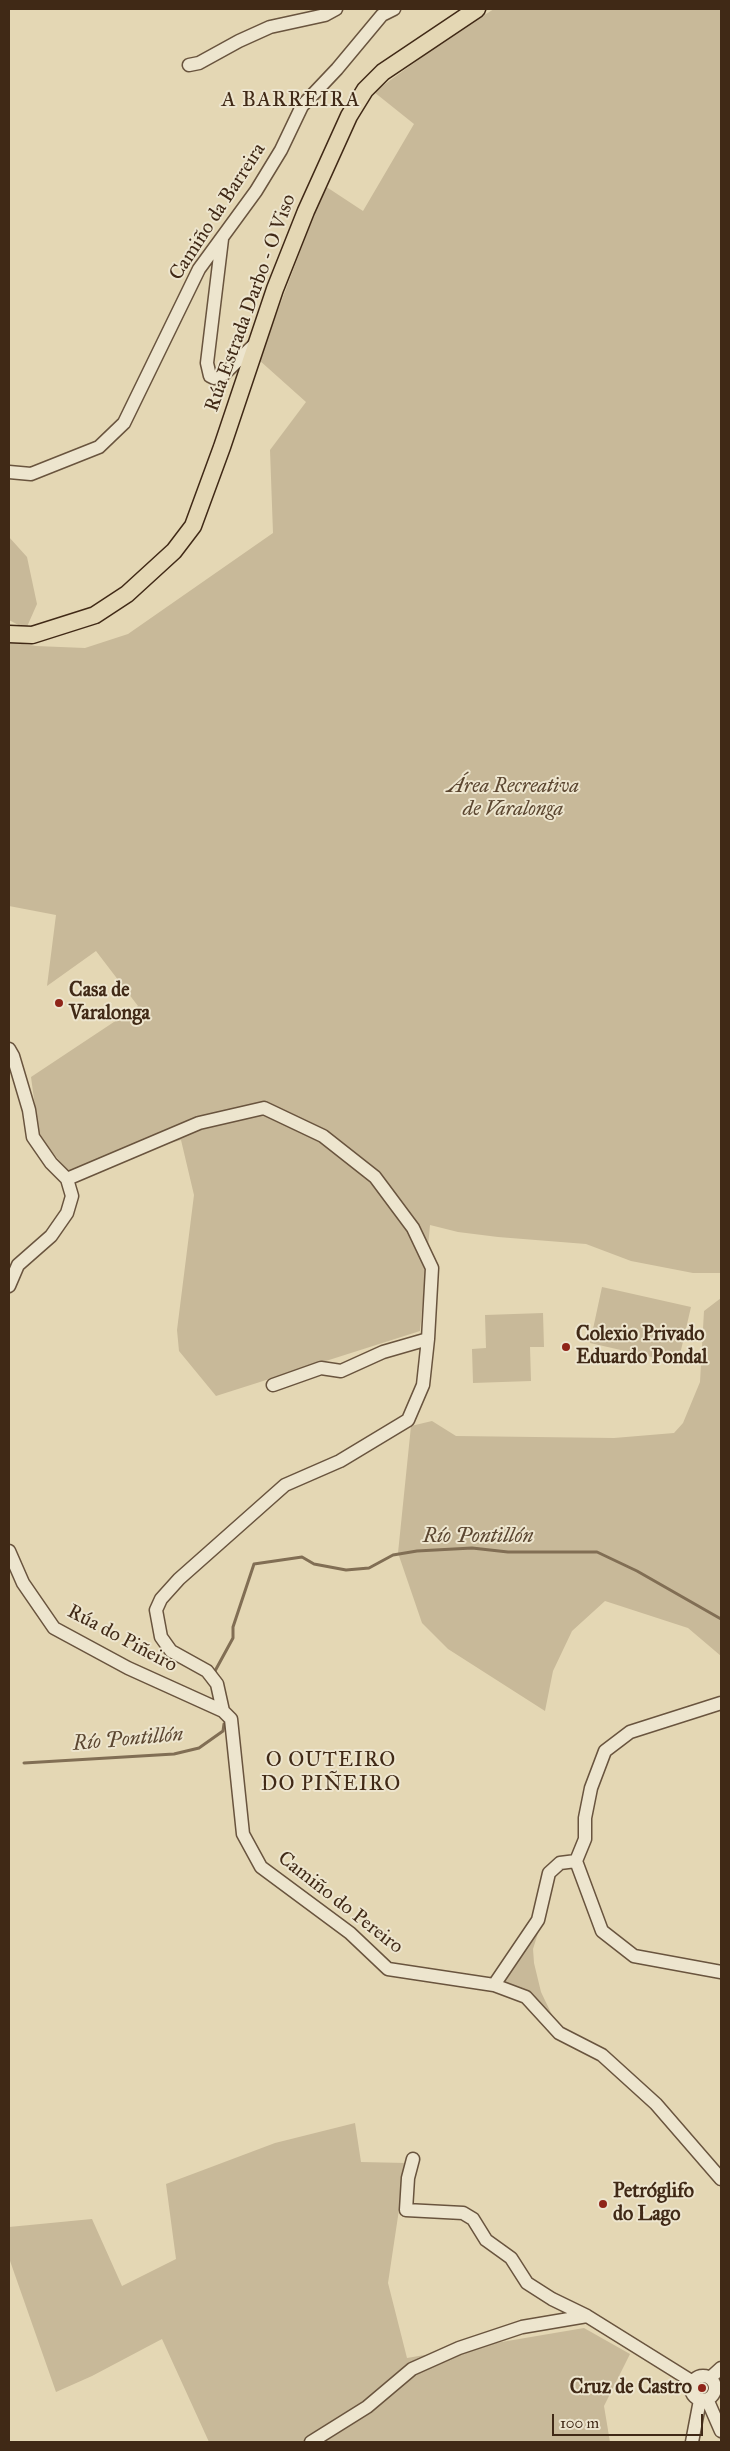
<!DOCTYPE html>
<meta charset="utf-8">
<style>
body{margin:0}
#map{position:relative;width:730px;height:2451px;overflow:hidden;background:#e4d7b4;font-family:"IM FELL Great Primer",serif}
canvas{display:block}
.frame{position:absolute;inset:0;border:10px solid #402916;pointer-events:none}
.scale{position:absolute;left:552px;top:2414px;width:151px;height:22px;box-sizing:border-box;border:2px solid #402916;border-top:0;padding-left:6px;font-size:15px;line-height:18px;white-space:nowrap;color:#402916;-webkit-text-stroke:4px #ede5ce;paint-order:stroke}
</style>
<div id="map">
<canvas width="730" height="2451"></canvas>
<div class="frame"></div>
<div class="scale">100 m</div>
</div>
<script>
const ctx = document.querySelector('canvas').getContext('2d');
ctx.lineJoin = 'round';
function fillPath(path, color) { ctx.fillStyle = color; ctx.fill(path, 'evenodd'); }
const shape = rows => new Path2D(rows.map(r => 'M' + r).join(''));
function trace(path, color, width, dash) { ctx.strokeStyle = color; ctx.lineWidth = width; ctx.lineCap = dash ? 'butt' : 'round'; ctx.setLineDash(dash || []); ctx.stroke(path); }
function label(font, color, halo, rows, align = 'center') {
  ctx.font = font + ' "IM FELL Great Primer",serif'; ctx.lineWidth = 4; ctx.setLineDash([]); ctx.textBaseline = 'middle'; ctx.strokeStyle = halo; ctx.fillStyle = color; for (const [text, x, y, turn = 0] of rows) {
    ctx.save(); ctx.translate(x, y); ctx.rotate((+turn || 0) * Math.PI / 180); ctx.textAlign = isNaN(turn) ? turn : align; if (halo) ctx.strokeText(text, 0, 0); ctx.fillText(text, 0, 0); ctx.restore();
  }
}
fillPath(shape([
 [494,9,721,9,721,1273,693,1273,631,1261,586,1244,498,1237,458,1232,430,1225,420,1331,216,1396,179,1351,177,1330,194,1195,181,1140,68,1171,39,1136,31,1077,138,1006,96,951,47,986,56,915,9,906,9,642,36,646,85,648,128,634,273,533,270,450,306,402,259,360,325,186,363,211,414,124,374,92,451,36],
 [9,537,27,557,37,604,26,629,9,620],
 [602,1287,691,1307,678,1363,590,1343],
 [721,1298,721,1656,688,1628,605,1601,572,1631,553,1671,545,1711,448,1649,422,1623,398,1553,411,1426,432,1421,456,1436,614,1438,674,1433,683,1423,700,1382,704,1311],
 [543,1313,544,1347,530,1347,531,1381,473,1383,472,1349,486,1348,485,1315],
 [539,1930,533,1949,534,1963,541,1992,552,2015,550,2016,538,2000,530,1995,505,1984,502,1979,535,1931],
 [355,2123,361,2162,406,2163,388,2283,407,2358,584,2328,630,2354,604,2406,610,2442,209,2442,162,2339,92,2376,56,2392,9,2258,9,2227,92,2219,122,2286,176,2259,166,2184,275,2143]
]), '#c8b999');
trace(shape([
 [216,1674,215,1671,233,1638,233,1627,254,1564,302,1557,314,1564,346,1570,369,1568,393,1555,417,1551,472,1548,508,1552,597,1552,637,1571,721,1619],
 [24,1763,174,1754,199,1748,223,1731,224,1724]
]), '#816e54', 3);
const minor = shape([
 [189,65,199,63,239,41,270,27,325,15,336,9],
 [222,239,207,363,210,376,214,378,224,374,255,344],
 [9,472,31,474,99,447,124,423,199,269,256,191,281,150,302,106,337,69,382,15,394,9],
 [9,1049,13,1056,29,1110,33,1137,51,1163,67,1179],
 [67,1179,199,1123,264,1108,323,1136,375,1177,413,1228,432,1268,428,1339,423,1385,408,1420,340,1461,285,1485,179,1579,161,1599,156,1610,161,1637,171,1651,207,1671,217,1684,223,1711],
 [9,1286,18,1265,51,1236,67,1213,72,1196,67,1179],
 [273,1385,321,1368,341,1371,383,1352,428,1339],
 [9,1551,23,1583,54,1628,128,1668,223,1711,231,1719,243,1834,261,1867,350,1933,388,1969,494,1985,526,1997,559,2033,602,2055,656,2104,721,2179],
 [576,1861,585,1839,585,1818,591,1788,605,1751,630,1732,721,1703],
 [494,1985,538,1920,549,1873,560,1863,576,1861,602,1931,634,1956,721,1972],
 [413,2159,408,2178,406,2210,463,2213,473,2219,486,2240,511,2258,527,2283,552,2299,587,2316],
 '691 2388a12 12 0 1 1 24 0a12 12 0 1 1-24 0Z',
 [710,2378,721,2368],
 [707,2399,721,2431],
 [311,2442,367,2407,412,2369,459,2348,522,2327,587,2316,693,2382],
 [692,2442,700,2400]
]);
const major = shape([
 [9,634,32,635,95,615,127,594,174,551,193,526,222,447,275,289,306,211,349,116,365,90,383,72,477,9]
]);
trace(minor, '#69543e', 15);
trace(major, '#402916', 19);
trace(minor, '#ede5ce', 12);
trace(major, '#e4d7b4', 16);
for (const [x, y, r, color] of [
 [59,1003,5,"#8f2418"],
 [566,1347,5,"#8f2418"],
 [603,2204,5,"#8f2418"],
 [702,2388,5,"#8f2418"]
]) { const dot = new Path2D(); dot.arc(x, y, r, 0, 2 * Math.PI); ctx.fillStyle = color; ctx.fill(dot); trace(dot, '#ede5ce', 2); }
label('20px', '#402916', '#ede5ce', [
 ["Camiño da Barreira",218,212,-57],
 ["Rúa Estrada Darbo - O Viso",251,303,-70],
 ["Rúa do Piñeiro",122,1639,28],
 ["Camiño do Pereiro",340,1903,38]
]);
label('italic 20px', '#5b4630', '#ede5ce', [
 ["Área Recreativa",513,787],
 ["de Varalonga",513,810]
]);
label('bold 20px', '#402916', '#ede5ce', [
 ["Casa de",69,991],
 ["Varalonga",69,1014],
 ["Colexio Privado",576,1335],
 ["Eduardo Pondal",576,1358],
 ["Petróglifo",613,2192],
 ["do Lago",613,2215],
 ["Cruz de Castro",692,2388,"right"]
], 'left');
ctx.letterSpacing = '1px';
label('21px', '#402916', '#ede5ce', [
 ["A BARREIRA",291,101],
 ["O OUTEIRO",331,1761],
 ["DO PIÑEIRO",331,1785]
]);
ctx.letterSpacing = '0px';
label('italic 21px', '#5b4630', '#ede5ce', [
 ["Río Pontillón",478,1537],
 ["Río Pontillón",128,1740,-5]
]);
</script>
